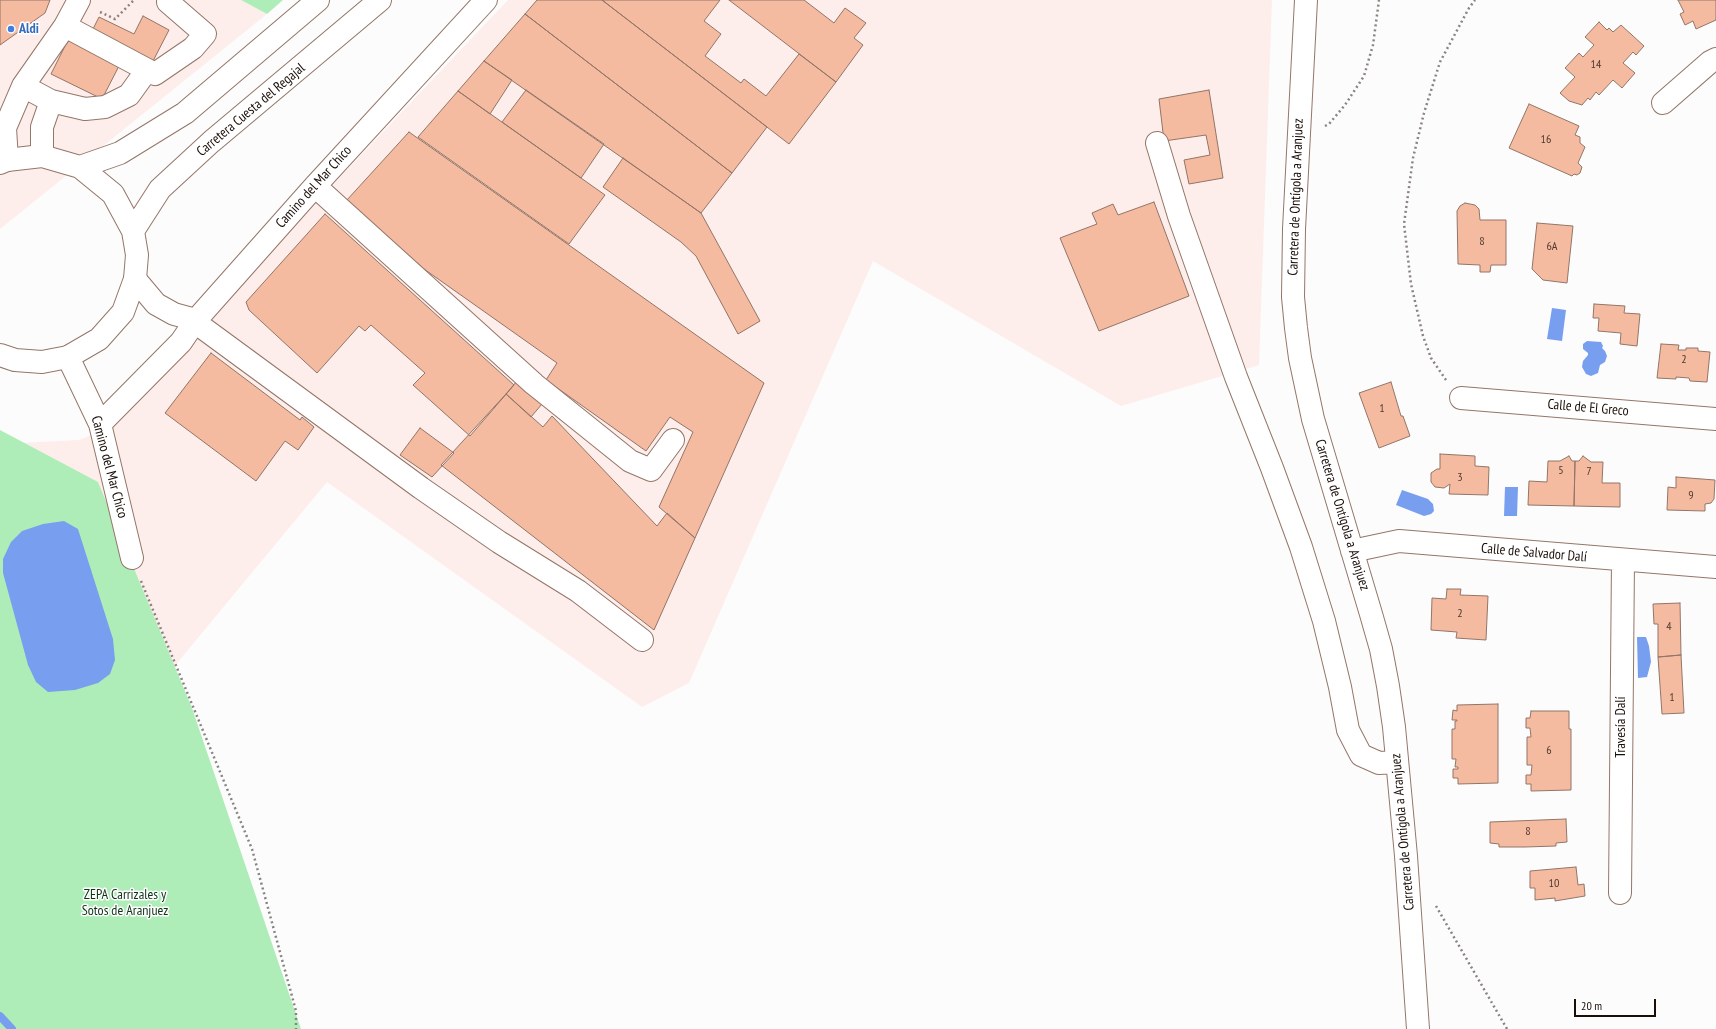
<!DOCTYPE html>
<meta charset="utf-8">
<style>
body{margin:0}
#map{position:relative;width:1716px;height:1029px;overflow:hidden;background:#fcfcfc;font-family:"PT Sans Narrow",sans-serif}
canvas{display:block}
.scale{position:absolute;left:1574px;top:999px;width:82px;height:18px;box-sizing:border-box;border:2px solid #1a0e09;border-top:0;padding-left:5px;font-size:12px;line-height:14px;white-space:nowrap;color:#1a0e09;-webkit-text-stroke:3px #fff;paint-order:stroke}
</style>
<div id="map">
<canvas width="1716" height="1029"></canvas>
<div class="scale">20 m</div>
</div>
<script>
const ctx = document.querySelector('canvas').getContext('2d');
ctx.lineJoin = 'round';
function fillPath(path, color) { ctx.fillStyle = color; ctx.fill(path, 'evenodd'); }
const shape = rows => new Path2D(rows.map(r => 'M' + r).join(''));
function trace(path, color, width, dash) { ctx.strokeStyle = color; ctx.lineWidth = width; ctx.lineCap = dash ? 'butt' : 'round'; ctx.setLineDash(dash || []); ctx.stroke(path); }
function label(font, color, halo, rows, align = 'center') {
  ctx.font = font + ' "PT Sans Narrow",sans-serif'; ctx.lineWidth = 3; ctx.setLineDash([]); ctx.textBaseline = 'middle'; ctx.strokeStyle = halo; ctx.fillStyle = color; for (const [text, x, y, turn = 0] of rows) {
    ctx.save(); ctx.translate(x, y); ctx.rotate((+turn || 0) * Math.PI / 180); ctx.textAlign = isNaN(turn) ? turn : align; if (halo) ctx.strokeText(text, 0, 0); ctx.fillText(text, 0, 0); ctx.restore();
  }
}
fillPath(shape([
 [0,0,241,0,267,14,0,229],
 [508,0,1272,0,1259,365,1121,406,873,261,689,683,642,707,327,482,144,703,0,444,79,440,112,427,324,194]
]), '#feeeeb');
fillPath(shape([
 [241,0,283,0,267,14],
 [0,430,98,482,192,708,301,1029,0,1029]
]), '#afedb8');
fillPath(shape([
 [1552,308,1566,310,1562,341,1547,339],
 [1587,341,1601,342,1603,346,1602,348,1605,351,1607,356,1605,362,1600,365,1598,373,1591,376,1586,374,1582,367,1583,361,1588,355,1588,353,1583,349,1583,344],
 [1505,487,1518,487,1517,516,1504,516],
 [1402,490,1428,499,1433,504,1434,511,1431,514,1424,516,1396,505],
 [64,521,78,529,113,639,115,660,110,674,98,683,75,690,48,692,36,682,28,665,3,573,3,559,11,542,22,531,43,524],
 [1637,637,1646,637,1649,646,1651,662,1647,677,1638,678]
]), '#789fef');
trace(shape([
 [0,1016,12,1029]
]), '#789fef', 8);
const building = shape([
 [0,0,50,0,45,13,0,45,0,0],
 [537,0,602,0,767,127,732,173,525,14,537,0],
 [602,0,720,0,704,21,721,34,705,56,741,83,744,79,766,96,799,54,836,82,789,144,602,0],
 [729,0,804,0,834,23,845,8,866,23,854,38,863,45,836,82,729,0],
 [1678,0,1716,0,1716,20,1696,29,1693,21,1685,25,1680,14,1684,12,1678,0],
 [525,14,732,173,701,213,484,61,525,14],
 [143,16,169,30,152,63,91,33,99,17,134,34,143,16],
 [1599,22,1607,30,1609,28,1613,32,1621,25,1644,46,1636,55,1633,52,1623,63,1635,73,1622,88,1613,80,1599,95,1596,92,1590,100,1588,98,1582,105,1569,101,1560,93,1575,77,1565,68,1579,53,1583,57,1594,45,1585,37,1599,22],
 [68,40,119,66,102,99,51,74,68,40],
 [484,61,512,80,490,114,458,91,484,61],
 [526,90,604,144,581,178,502,122,526,90],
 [1209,90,1223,178,1189,184,1184,160,1210,155,1206,135,1164,141,1159,99,1209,90],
 [458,91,605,195,569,244,418,137,458,91],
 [1529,104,1579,126,1575,135,1580,137,1580,143,1585,147,1578,163,1582,167,1580,173,1577,175,1574,174,1572,176,1509,148,1529,104],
 [409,132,764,383,695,538,659,507,693,432,670,417,646,451,546,380,557,363,424,269,346,201,409,132],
 [623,158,701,213,760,321,738,334,696,256,681,242,603,187,623,158],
 [1154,202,1189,296,1099,331,1060,238,1097,224,1092,213,1113,204,1118,215,1154,202],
 [1465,203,1475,205,1479,209,1480,220,1506,220,1506,265,1491,265,1490,272,1480,272,1480,265,1458,264,1457,211,1460,206,1465,203],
 [325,214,514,385,470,436,413,385,425,373,371,325,365,331,359,326,317,373,249,310,246,302,325,214],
 [1537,223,1573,226,1567,283,1543,280,1532,269,1537,223],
 [1594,304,1625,306,1624,313,1640,314,1637,346,1620,344,1621,333,1598,331,1599,318,1593,318,1594,304],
 [1661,344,1679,345,1678,350,1686,350,1686,348,1698,348,1698,351,1710,352,1707,382,1690,381,1689,378,1676,377,1676,379,1657,378,1661,344],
 [211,353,300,420,302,417,314,427,298,450,285,441,256,481,165,413,211,353],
 [517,381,542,404,531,417,506,394,517,381],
 [1391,382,1401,416,1403,416,1410,436,1379,448,1359,393,1391,382],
 [506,394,543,427,552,416,657,526,667,513,695,538,654,630,441,465,506,394],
 [420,428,454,453,432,477,400,455,420,428],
 [1440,454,1475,456,1475,466,1489,467,1488,495,1449,494,1450,484,1444,488,1435,487,1431,482,1431,473,1437,469,1440,469,1440,454],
 [1569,456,1572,461,1575,461,1574,506,1528,505,1529,481,1547,482,1548,461,1560,461,1569,456],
 [1583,456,1591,462,1603,462,1602,483,1620,483,1620,507,1574,506,1575,461,1579,461,1583,456],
 [1676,477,1715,480,1714,499,1711,503,1705,504,1705,511,1667,510,1668,487,1676,488,1676,477],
 [1447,589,1461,589,1460,595,1488,596,1486,640,1456,638,1457,632,1431,630,1432,598,1446,599,1447,589],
 [1680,603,1681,655,1658,657,1658,624,1654,624,1653,604,1680,603],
 [1681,655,1684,713,1662,714,1658,657,1681,655],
 [1498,704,1498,783,1458,784,1458,778,1453,778,1453,769,1458,769,1458,767,1455,767,1456,759,1452,759,1452,729,1455,729,1455,721,1457,721,1457,720,1452,720,1453,710,1457,711,1457,705,1498,704],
 [1531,711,1569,711,1569,729,1571,729,1571,790,1531,791,1531,784,1526,784,1526,775,1531,775,1532,765,1527,765,1527,737,1531,737,1530,728,1526,728,1526,718,1530,718,1531,711],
 [1566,819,1567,842,1556,843,1556,846,1525,847,1499,847,1499,844,1490,843,1490,822,1566,819],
 [1576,867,1578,885,1584,884,1585,896,1555,901,1555,898,1535,900,1535,888,1530,888,1530,871,1576,867]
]);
fillPath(building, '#f4bba1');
trace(building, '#937567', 1);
const minor = shape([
 [79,0,65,26,155,74,193,48,205,34,168,2],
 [1306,0,1294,229,1293,297,1296,328,1300,358,1313,419,1371,614,1381,649,1388,686,1394,727,1406,856,1418,1029],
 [23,86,51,101,85,109,105,107,129,95,147,70],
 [1663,103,1710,62,1716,59],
 [1157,143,1179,216,1236,377,1272,468,1301,547,1324,621,1340,687,1348,730,1361,755,1379,763,1397,762],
 [42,156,42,127,51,101],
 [7,160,5,128,23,86,65,26],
 [315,186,534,384,630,461,651,470,673,440],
 [135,279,156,304,174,314,196,320,315,186,486,0],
 [68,357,100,424,132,558],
 [1461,398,1716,419],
 [100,424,181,342,196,320,203,328,421,488,499,542,578,591,642,640],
 [1352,551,1399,541,1716,567],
 [1620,893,1623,560]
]);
const major = shape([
 [0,163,7,160,42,156,80,167,113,194,133,231,137,255,135,279,123,312,99,339,68,357,42,362,15,360,0,355],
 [80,167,120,153,185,113,318,0],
 [133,231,160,189,211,142,380,0]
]);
trace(minor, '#947668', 24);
trace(major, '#947668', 24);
trace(shape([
 [100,12,115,19,134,0],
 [1325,126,1329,124,1345,105,1364,76,1373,45,1379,0],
 [1446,380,1431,358,1423,336,1411,284,1404,224,1413,158,1424,113,1440,62,1469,8,1475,0],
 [141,581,252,849,296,1011,296,1029],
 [1436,906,1507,1029]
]), '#8a8481', 2.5, [2, 3]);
trace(minor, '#fff', 22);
trace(major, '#fff', 22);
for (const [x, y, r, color] of [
 [11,29,4,"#3f7fe0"]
]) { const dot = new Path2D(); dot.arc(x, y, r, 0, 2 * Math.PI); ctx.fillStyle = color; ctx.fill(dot); trace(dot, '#fff', 1.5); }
label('12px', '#50392f', null, [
 ["14",1596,65],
 ["16",1546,140],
 ["8",1482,242],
 ["6A",1552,247],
 ["2",1684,360],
 ["1",1382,409],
 ["5",1561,471],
 ["7",1589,472],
 ["3",1460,478],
 ["9",1691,496],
 ["2",1460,614],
 ["4",1669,627],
 ["1",1672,698],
 ["6",1549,751],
 ["8",1528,832],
 ["10",1554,884]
]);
label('bold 14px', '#366cbe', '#fff', [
 ["Aldi",19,29]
], 'left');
label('14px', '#1a0e09', '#fff', [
 ["Carretera Cuesta del Regajal",251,110,-40],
 ["Camino del Mar Chico",314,187,-48],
 ["Carretera de Ontígola a Aranjuez",1296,197,-88],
 ["Calle de El Greco",1588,408,5],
 ["Camino del Mar Chico",109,467,75],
 ["Carretera de Ontígola a Aranjuez",1342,515,73],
 ["Calle de Salvador Dalí",1534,553,5],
 ["Travesía Dalí",1621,727,-90],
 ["Carretera de Ontígola a Aranjuez",1403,832,-95]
]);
label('14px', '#0f3117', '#fff', [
 ["ZEPA Carrizales y",125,895],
 ["Sotos de Aranjuez",125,911]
]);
</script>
